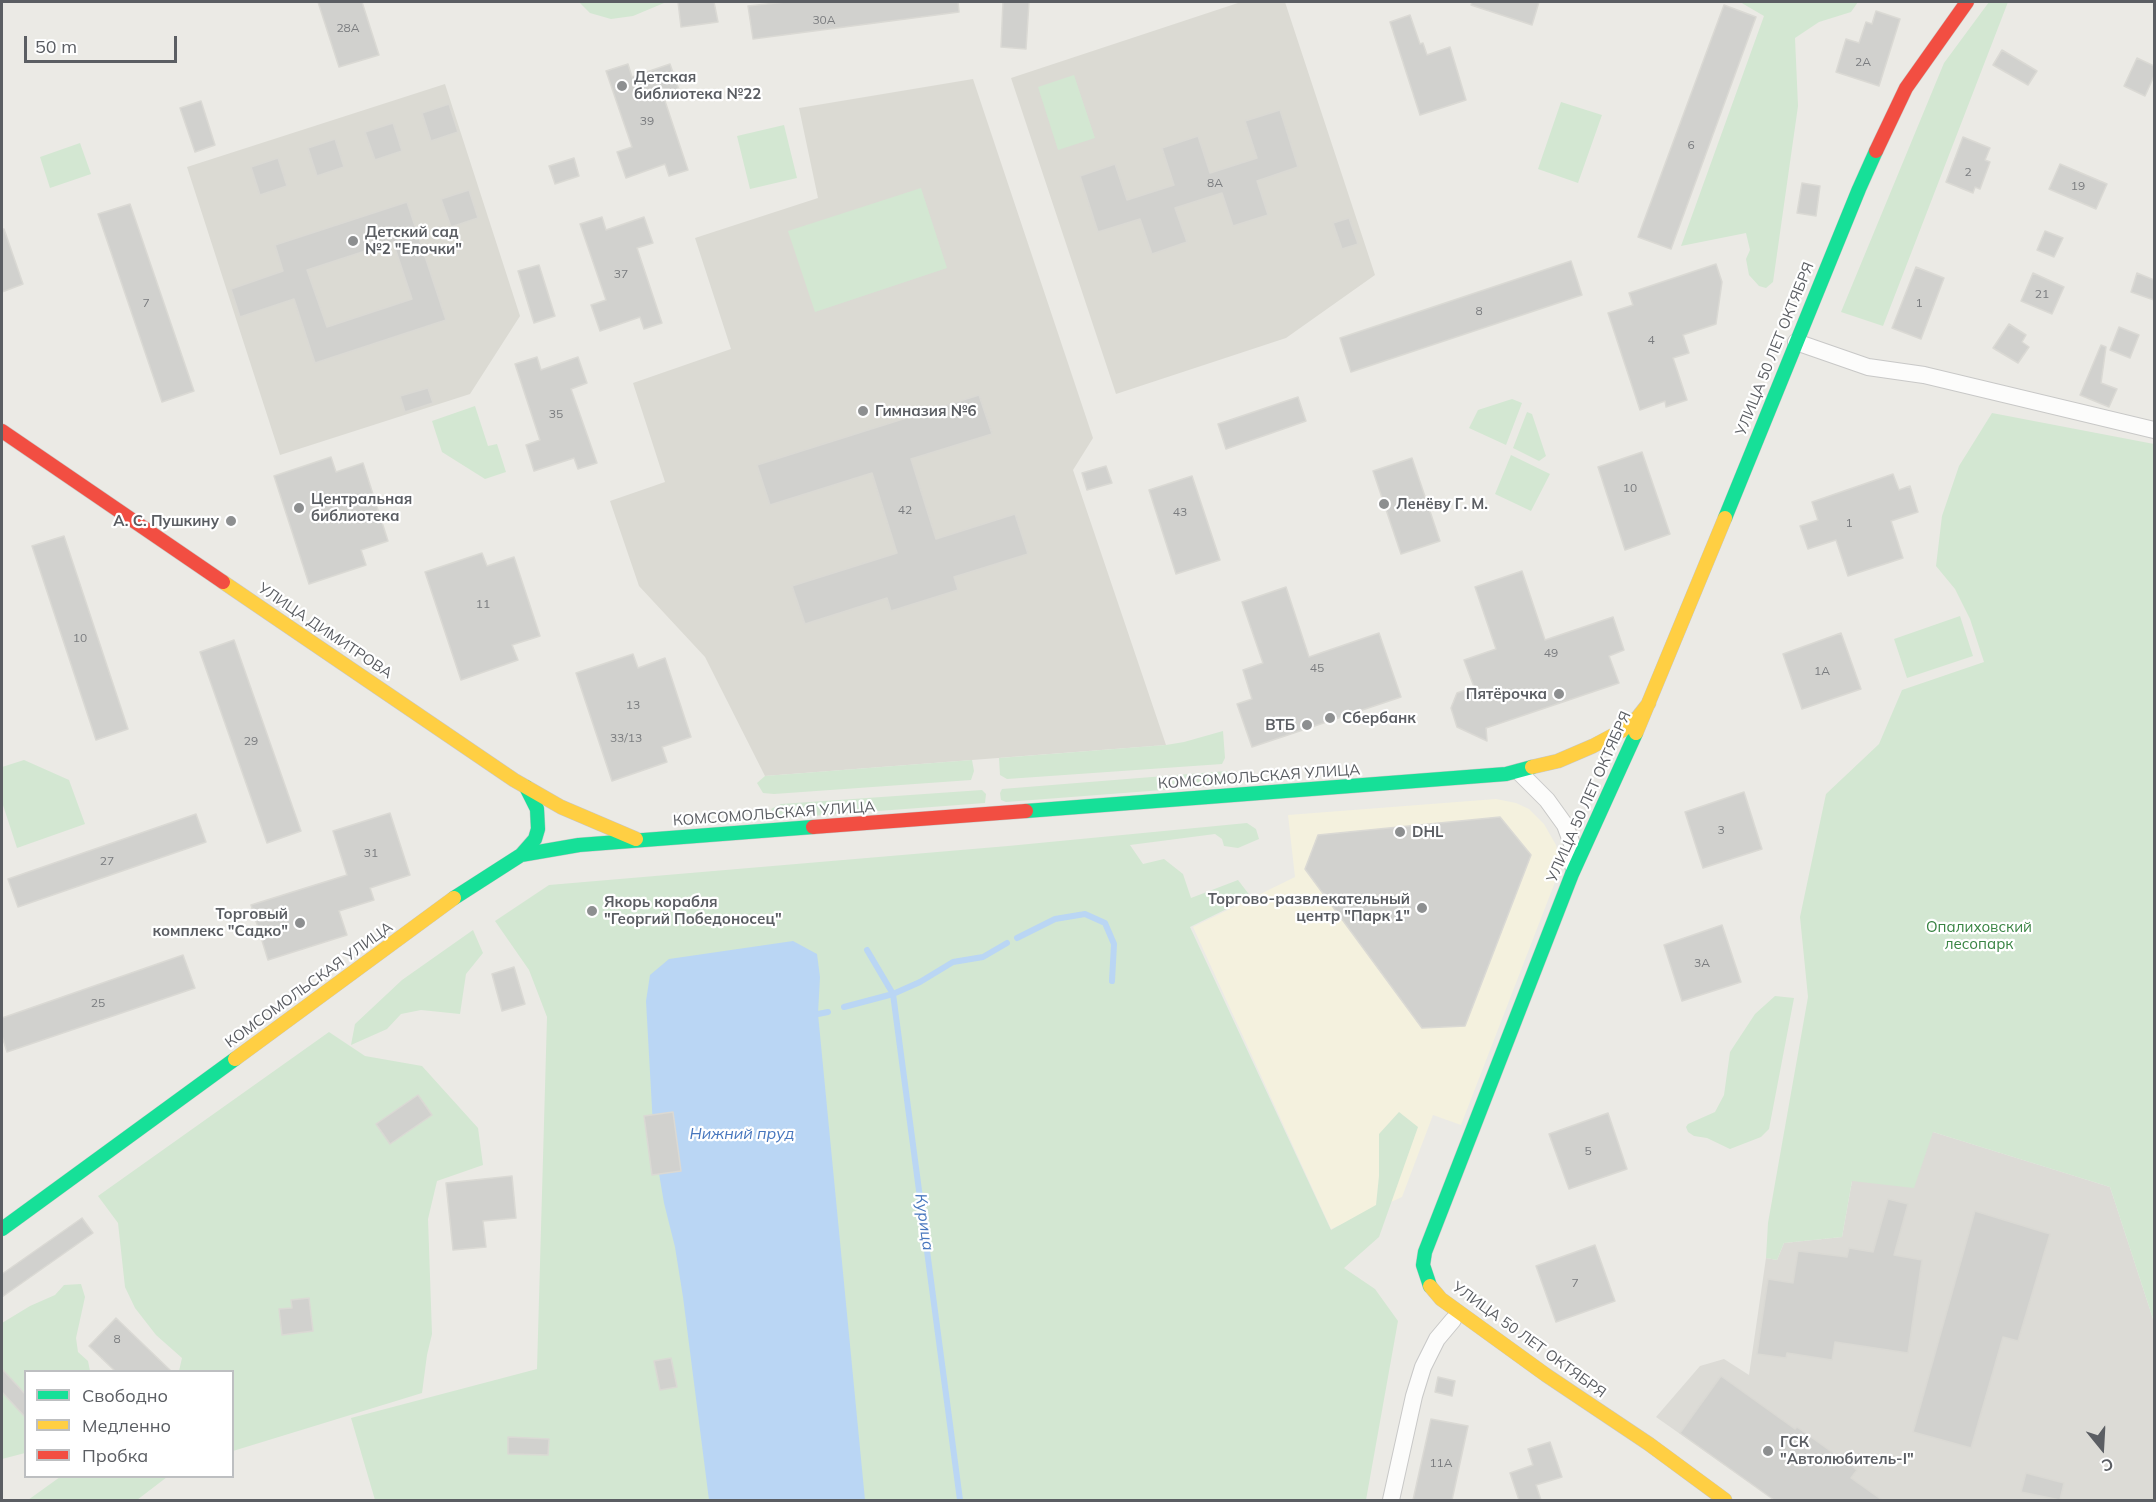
<!DOCTYPE html>
<meta charset="utf-8">
<style>
body{margin:0}
#map{position:relative;width:2156px;height:1502px;overflow:hidden;background:#ebeae5;font-family:Mulish,sans-serif}
canvas{display:block}
.frame{position:absolute;inset:0;border:3px solid #5b5e63;pointer-events:none}
.legend{position:absolute;left:24px;top:1370px;width:210px;height:108px;box-sizing:border-box;background:#fff;border:2px solid #bdbfc1;margin:0;padding:8px 10px;list-style:none;font-size:18px;color:#5b5e63}
.legend li{display:flex;align-items:center;gap:12px;height:30px}
.legend b{width:30px;border:2px solid #bdbfc1}
.north{position:absolute;left:2072px;top:1418px;width:60px;height:60px;-webkit-text-stroke:4px #fff;paint-order:stroke;rotate:162deg;font-size:16px;font-weight:700;line-height:24px;text-align:center;color:#5b5e63}
.north::after{content:'';display:block;margin:auto;width:21px;height:27px;background:#5b5e63;clip-path:polygon(50% 0,100% 100%,50% 72%,0 100%)}
.scale{position:absolute;left:24px;top:36px;width:153px;height:27px;box-sizing:border-box;border:3px solid #5b5e63;border-top:0;padding-left:8px;font-size:18px;line-height:21px;white-space:nowrap;color:#5b5e63;-webkit-text-stroke:4px #fff;paint-order:stroke}
</style>
<div id="map">
<canvas width="2156" height="1502"></canvas>
<div class="frame"></div>
<ul class="legend">
<li><b style="height:8px;background:#16e098"></b>Свободно</li>
<li><b style="height:8px;background:#ffcf43"></b>Медленно</li>
<li><b style="height:8px;background:#f24e42"></b>Пробка</li>
</ul>
<div class="north">С</div>
<div class="scale">50 m</div>
</div>
<script>
const ctx = document.querySelector('canvas').getContext('2d');
ctx.lineJoin = 'round';
function fillPath(path, color) { ctx.fillStyle = color; ctx.fill(path, 'evenodd'); }
const shape = rows => new Path2D(rows.map(r => 'M' + r).join(''));
function trace(path, color, width, dash) { ctx.strokeStyle = color; ctx.lineWidth = width; ctx.lineCap = dash ? 'butt' : 'round'; ctx.setLineDash(dash || []); ctx.stroke(path); }
function label(font, color, halo, rows, align = 'center') {
  ctx.font = font + ' Mulish,sans-serif'; ctx.lineWidth = 4.5; ctx.setLineDash([]); ctx.textBaseline = 'middle'; ctx.strokeStyle = halo; ctx.fillStyle = color; for (const [text, x, y, turn = 0] of rows) {
    ctx.save(); ctx.translate(x, y); ctx.rotate((+turn || 0) * Math.PI / 180); ctx.textAlign = isNaN(turn) ? turn : align; if (halo) ctx.strokeText(text, 0, 0); ctx.fillText(text, 0, 0); ctx.restore();
  }
}
fillPath(shape([
 [1496,799,1516,803,1529,809,1544,824,1556,845,1561,865,1557,877,1461,1125,1433,1115,1402,1197,1331,1229,1193,927,1295,877,1288,815]
]), '#f4f1de');
fillPath(shape([
 [1933,1132,2110,1187,2154,1322,2154,1500,1774,1500,1656,1417,1700,1366,1724,1359,1749,1375,1766,1258,1777,1260,1784,1243,1842,1237,1852,1181]
]), '#dcdbd6');
fillPath(shape([
 [1241,2,1285,2,1375,275,1286,338,1116,394,1011,78],
 [973,79,1093,438,1073,470,1166,745,765,776,705,657,639,586,610,501,665,482,633,383,731,349,695,238,818,198,799,108],
 [445,84,520,316,470,394,280,455,187,167]
]), '#dbdad3');
fillPath(shape([
 [579,2,664,2,664,3,633,16,611,19,590,13],
 [1740,2,1858,2,1851,12,1819,22,1795,38,1798,106,1773,282,1766,288,1759,286,1749,275,1746,259,1750,250,1746,233,1681,246,1764,16],
 [1989,2,2008,2,1883,326,1841,312,1944,63],
 [1074,75,1095,138,1058,150,1038,87],
 [1561,102,1602,115,1578,183,1538,169],
 [784,125,797,178,750,189,737,136],
 [80,143,91,174,50,188,40,157],
 [921,188,947,268,815,312,788,231],
 [1512,399,1522,403,1506,445,1469,428,1478,410],
 [475,406,488,446,497,444,506,472,485,479,442,452,432,421],
 [1527,412,1532,414,1546,456,1539,461,1513,448],
 [1992,413,2154,444,2154,1322,2110,1187,1933,1132,1914,1188,1852,1181,1842,1237,1784,1243,1777,1260,1766,1258,1768,1223,1808,997,1800,917,1826,794,1879,744,1902,690,1984,662,1970,619,1955,589,1936,566,1942,516,1959,466],
 [1511,455,1550,474,1531,511,1495,494],
 [1960,616,1973,656,1907,678,1894,639],
 [1223,731,1225,758,1222,764,1007,779,1000,775,999,758,1166,745,1184,742],
 [24,760,69,780,85,824,17,848,2,802,2,767],
 [972,760,974,771,971,780,774,794,763,793,757,783,765,776],
 [1227,771,1228,785,1006,802,1001,800,1000,793,1002,789],
 [982,790,986,794,985,803,785,818,776,817,771,809,781,804],
 [1247,823,1256,829,1259,839,1238,848,1224,846,1222,839,1215,834,1130,845,1143,864,1164,859,1183,874,1191,898,1238,880,1251,897,1190,927,1331,1230,1376,1205,1379,1176,1379,1134,1399,1112,1418,1127,1379,1237,1344,1268,1375,1289,1398,1321,1366,1500,375,1500,351,1418,537,1369,547,1017,529,970,495,921,549,885,1008,846],
 [473,930,483,953,466,974,460,1014,421,1010,401,1014,387,1029,351,1045,355,1024,402,980],
 [1775,996,1794,998,1769,1129,1761,1137,1730,1149,1707,1138,1694,1136,1688,1132,1686,1127,1688,1124,1715,1112,1724,1095,1730,1052,1755,1014],
 [329,1032,365,1056,422,1066,478,1128,483,1165,437,1181,428,1219,432,1334,427,1355,422,1393,233,1451,232,1372,179,1371,182,1358,156,1335,135,1308,125,1287,118,1223,98,1196],
 [81,1284,85,1297,76,1338,78,1352,88,1361,90,1371,26,1372,25,1453,2,1459,2,1323,30,1306,55,1295,64,1285],
 [60,1477,60,1476,167,1477,137,1500,28,1500]
]), '#d3e7d2');
fillPath(shape([
 [793,941,817,954,820,977,818,1014,865,1500,709,1500,683,1297,675,1247,664,1203,654,1144,646,1001,650,975,669,959]
]), '#bad6f4');
trace(shape([
 [1017,938,1055,919,1085,914,1105,923,1114,944,1112,981],
 [867,950,893,994,960,1500],
 [844,1007,893,994,920,982,953,962,983,957,1007,943],
 [818,1014,828,1012]
]), '#bad6f4', 6);
const building = shape([
 [318,2,362,2,379,55,339,67,318,2],
 [678,2,714,2,718,22,681,27,678,2],
 [786,2,958,2,959,12,753,39,748,6,786,2],
 [1003,2,1029,2,1026,49,1001,47,1003,2],
 [1472,2,1539,2,1532,25,1471,5,1472,2],
 [1724,5,1756,17,1671,249,1638,237,1724,5],
 [1876,11,1900,19,1879,86,1836,72,1846,39,1859,43,1866,22,1872,24,1876,11],
 [1410,15,1420,44,1423,43,1427,55,1450,47,1466,100,1420,115,1390,22,1410,15],
 [2002,50,2037,71,2028,85,1993,65,2002,50],
 [2137,58,2154,66,2154,76,2145,96,2124,86,2137,58],
 [628,64,632,77,670,64,679,90,663,95,688,170,669,176,665,164,626,178,617,152,632,147,606,71,628,64],
 [201,101,215,145,195,152,180,108,201,101],
 [449,104,458,132,431,141,422,113,449,104],
 [1280,110,1298,167,1257,181,1268,215,1233,226,1222,193,1175,208,1187,242,1152,254,1140,219,1098,232,1080,176,1115,164,1127,200,1174,185,1162,148,1198,136,1210,173,1257,158,1245,121,1280,110],
 [393,123,402,151,375,160,365,132,393,123],
 [1963,137,1990,148,1985,160,1990,162,1980,189,1975,187,1973,193,1946,182,1963,137],
 [335,139,344,167,317,176,308,148,335,139],
 [278,158,287,186,260,195,251,167,278,158],
 [574,158,579,176,555,184,549,166,574,158],
 [2060,164,2107,184,2096,209,2049,189,2060,164],
 [1802,183,1820,186,1816,216,1797,213,1802,183],
 [469,190,478,218,451,227,441,199,469,190],
 [407,202,446,320,315,363,294,299,240,317,231,289,283,271,275,245,407,202],
 [393,242,412,299,327,327,307,270,393,242],
 [130,204,194,391,162,402,98,214,130,204],
 [602,217,606,230,644,217,653,243,637,248,662,323,644,329,640,317,600,331,591,305,606,300,580,224,602,217],
 [1349,218,1358,244,1342,249,1333,223,1349,218],
 [2,229,4,229,23,284,2,292,2,229],
 [2045,231,2063,238,2054,257,2037,250,2045,231],
 [1571,261,1582,295,1351,372,1340,338,1571,261],
 [1716,264,1722,282,1716,324,1683,335,1689,353,1673,358,1687,400,1666,407,1665,401,1640,410,1608,313,1633,305,1629,293,1716,264],
 [539,265,555,316,534,323,518,271,539,265],
 [1916,267,1944,278,1921,339,1892,328,1916,267],
 [2033,273,2064,287,2052,314,2021,301,2033,273],
 [2137,273,2154,280,2154,300,2131,292,2137,273],
 [2009,324,2026,335,2022,342,2029,347,2018,363,1993,348,2009,324],
 [2119,327,2139,335,2130,358,2110,350,2119,327],
 [2101,345,2106,347,2101,383,2117,389,2109,407,2080,395,2101,345],
 [537,357,541,370,578,357,587,383,571,389,597,463,578,469,574,458,534,471,526,445,540,440,515,364,537,357],
 [428,388,433,403,405,412,400,396,428,388],
 [979,395,992,434,911,459,936,539,1015,514,1028,554,954,577,958,590,891,611,887,598,805,624,792,586,897,553,872,473,770,505,757,465,979,395],
 [1298,397,1306,421,1226,449,1218,424,1298,397],
 [1642,452,1670,534,1625,550,1598,467,1642,452],
 [331,457,336,472,363,463,388,541,361,550,366,565,309,584,274,476,331,457],
 [1412,458,1440,541,1401,554,1373,471,1412,458],
 [1106,466,1112,483,1087,490,1082,473,1106,466],
 [1893,474,1899,490,1910,486,1918,512,1891,521,1903,558,1848,576,1836,540,1808,549,1800,526,1818,520,1812,502,1893,474],
 [1192,476,1220,560,1176,574,1149,490,1192,476],
 [64,536,128,729,96,740,32,546,64,536],
 [482,553,487,566,514,557,540,636,512,645,518,660,461,680,425,572,482,553],
 [1522,571,1545,640,1613,617,1624,650,1609,656,1619,683,1486,728,1487,741,1457,727,1451,708,1457,693,1474,687,1464,660,1496,649,1475,587,1522,571],
 [1286,587,1309,657,1379,633,1401,697,1252,747,1237,704,1252,699,1243,670,1263,663,1242,602,1286,587],
 [1841,633,1861,689,1802,709,1783,654,1841,633],
 [234,640,301,831,267,843,200,652,234,640],
 [633,654,638,668,665,658,691,737,662,747,667,762,612,781,576,673,633,654],
 [1744,792,1762,849,1703,868,1685,812,1744,792],
 [390,813,410,875,370,888,374,900,339,911,347,935,268,960,251,905,347,875,333,831,390,813],
 [196,814,206,842,18,907,8,879,196,814],
 [1500,817,1531,855,1465,1026,1422,1028,1305,869,1318,835,1500,817],
 [1722,925,1741,982,1682,1001,1664,945,1722,925],
 [183,955,195,988,7,1052,2,1036,2,1018,183,955],
 [514,967,525,1004,502,1011,492,974,514,967],
 [418,1095,432,1115,390,1144,376,1124,418,1095],
 [673,1112,681,1171,652,1175,644,1116,673,1112],
 [1608,1113,1627,1169,1569,1189,1549,1134,1608,1113],
 [512,1176,516,1218,483,1221,486,1247,453,1250,446,1183,512,1176],
 [1888,1199,1908,1204,1894,1255,1922,1260,1908,1353,1835,1342,1832,1360,1787,1353,1786,1358,1757,1354,1768,1279,1793,1283,1798,1251,1847,1257,1849,1248,1873,1252,1888,1199],
 [1975,1211,2050,1234,2018,1341,2003,1337,1971,1448,1913,1432,1975,1211],
 [82,1218,93,1233,2,1297,2,1274,82,1218],
 [1595,1245,1615,1301,1556,1322,1536,1266,1595,1245],
 [309,1298,313,1331,282,1335,279,1309,292,1308,291,1300,309,1298],
 [116,1318,171,1371,115,1371,89,1346,116,1318],
 [671,1358,677,1387,660,1390,654,1361,671,1358],
 [2,1369,26,1395,26,1418,2,1392,2,1369],
 [1721,1376,1795,1429,1797,1427,1857,1470,1851,1478,1882,1500,1774,1500,1680,1433,1721,1376],
 [1438,1377,1455,1381,1452,1396,1435,1392,1438,1377],
 [1431,1419,1468,1426,1452,1500,1413,1500,1431,1419],
 [508,1437,549,1439,548,1455,508,1454,508,1437],
 [1550,1442,1562,1477,1536,1485,1541,1500,1519,1500,1510,1473,1533,1465,1528,1449,1550,1442],
 [2026,1473,2064,1483,2060,1500,2021,1492,2026,1473]
]);
fillPath(building, '#d1d1ce');
trace(building, '#dad9d4', 1.5);
const street = shape([
 [1796,342,1868,367,1924,375,2154,430],
 [1519,772,1547,800,1565,825,1575,852,1573,866],
 [1391,1500,1414,1396,1423,1367,1437,1339,1453,1320]
]);
const fast = shape([
 [1725,518,1859,189,1876,151],
 [1026,811,1506,774,1532,767],
 [521,855,535,839,538,829,537,809,526,787],
 [454,898,521,855,579,845,813,827],
 [2,1229,235,1059],
 [1430,1286,1423,1265,1425,1252,1572,874,1636,733]
]);
const slow = shape([
 [223,582,514,780,561,807,636,839],
 [1636,733,1725,518],
 [1532,767,1558,761,1593,746,1623,730,1638,717,1649,703],
 [235,1059,454,898],
 [1430,1286,1441,1299,1546,1375,1649,1444,1725,1500]
]);
const jam = shape([
 [1876,151,1906,88,1967,2],
 [2,431,223,582],
 [813,827,1026,811]
]);
trace(street, '#c8c8c7', 18);
trace(fast, '#c7c7c5', 15);
trace(slow, '#c7c7c5', 15);
trace(jam, '#c7c7c5', 15);
trace(street, '#fcfcfb', 16);
trace(fast, '#16e098', 14);
trace(slow, '#ffcf43', 14);
trace(jam, '#f24e42', 14);
for (const [x, y, r, color] of [
 [622,86,6,"#8d8f90"],
 [353,241,6,"#8d8f90"],
 [863,411,6,"#8d8f90"],
 [1384,504,6,"#8d8f90"],
 [299,508,6,"#8d8f90"],
 [231,521,6,"#8d8f90"],
 [1559,694,6,"#8d8f90"],
 [1330,718,6,"#8d8f90"],
 [1307,725,6,"#8d8f90"],
 [1400,832,6,"#8d8f90"],
 [1422,908,6,"#8d8f90"],
 [592,911,6,"#8d8f90"],
 [300,923,6,"#8d8f90"],
 [1768,1451,6,"#8d8f90"]
]) { const dot = new Path2D(); dot.arc(x, y, r, 0, 2 * Math.PI); ctx.fillStyle = color; ctx.fill(dot); trace(dot, '#fff', 2); }
label('12px', '#7a7c7f', null, [
 ["30А",824,20],
 ["28А",348,28],
 ["2А",1863,62],
 ["39",647,121],
 ["6",1691,145],
 ["2",1968,172],
 ["8А",1215,183],
 ["19",2078,186],
 ["37",621,274],
 ["21",2042,294],
 ["7",146,303],
 ["1",1919,303],
 ["8",1479,311],
 ["4",1651,340],
 ["35",556,414],
 ["10",1630,488],
 ["42",905,510],
 ["43",1180,512],
 ["1",1849,523],
 ["11",483,604],
 ["10",80,638],
 ["49",1551,653],
 ["45",1317,668],
 ["1А",1822,671],
 ["13",633,705],
 ["33/13",626,738],
 ["29",251,741],
 ["3",1721,830],
 ["31",371,853],
 ["27",107,861],
 ["3А",1702,963],
 ["25",98,1003],
 ["5",1588,1151],
 ["7",1575,1283],
 ["8",117,1339],
 ["11А",1441,1463]
]);
label('bold 15px', '#5b5e63', '#fff', [
 ["Детская",634,77],
 ["библиотека №22",634,94],
 ["Детский сад",365,232],
 ["№2 \"Елочки\"",365,249],
 ["Гимназия №6",875,411],
 ["Центральная",311,499],
 ["библиотека",311,516],
 ["Ленёву Г. М.",1396,504],
 ["А. С. Пушкину",219,521,"right"],
 ["Пятёрочка",1547,694,"right"],
 ["Сбербанк",1342,718],
 ["ВТБ",1295,725,"right"],
 ["DHL",1412,832],
 ["Торгово-развлекательный",1410,899,"right"],
 ["центр \"Парк 1\"",1410,916,"right"],
 ["Якорь корабля",604,902],
 ["\"Георгий Победоносец\"",604,919],
 ["Торговый",288,914,"right"],
 ["комплекс \"Садко\"",288,931,"right"],
 ["ГСК",1780,1442],
 ["\"Автолюбитель-I\"",1780,1459]
], 'left');
label('15px', '#5b5e63', '#fff', [
 ["УЛИЦА 50 ЛЕТ ОКТЯБРЯ",1775,349,-68],
 ["УЛИЦА ДИМИТРОВА",325,631,34],
 ["КОМСОМОЛЬСКАЯ УЛИЦА",1259,777,-4],
 ["УЛИЦА 50 ЛЕТ ОКТЯБРЯ",1589,797,-66],
 ["КОМСОМОЛЬСКАЯ УЛИЦА",774,814,-4],
 ["КОМСОМОЛЬСКАЯ УЛИЦА",309,985,-36],
 ["УЛИЦА 50 ЛЕТ ОКТЯБРЯ",1529,1340,36]
]);
label('15px', '#398443', '#fff', [
 ["Опалиховский",1979,927],
 ["лесопарк",1979,944]
]);
label('italic 16px', '#4877be', '#fff', [
 ["Нижний пруд",742,1134],
 ["Курица",924,1222,82]
]);
</script>
